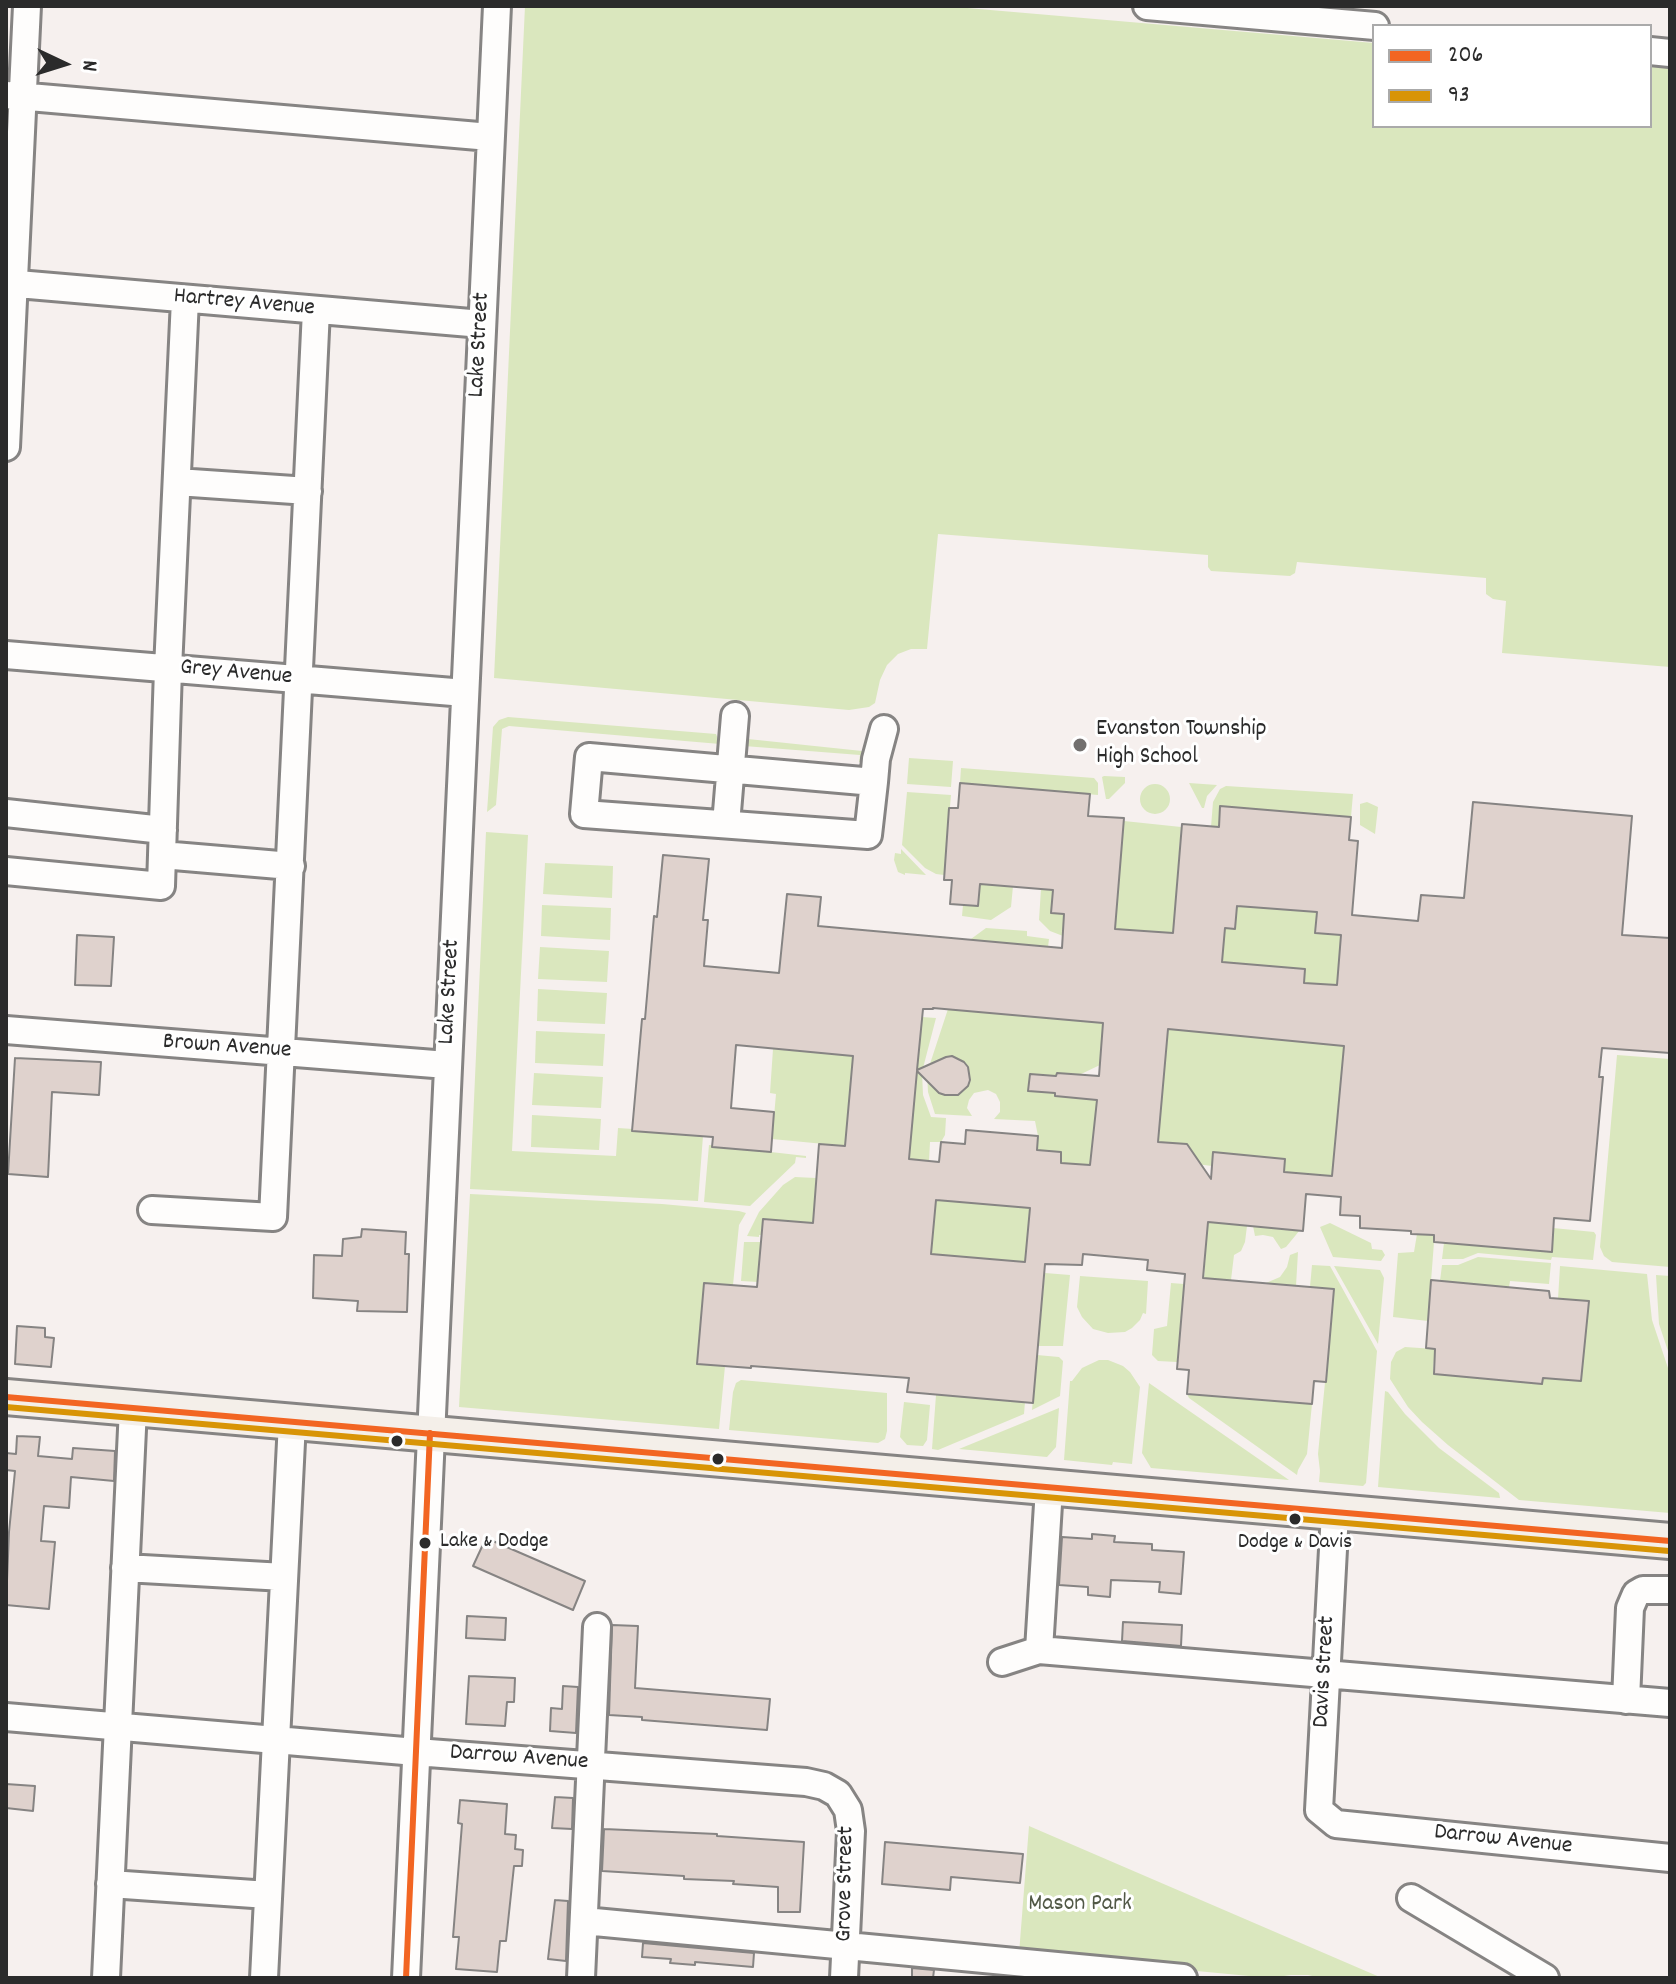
<!DOCTYPE html>
<style>
body{margin:0}
#map{position:relative;width:1676px;height:1984px;overflow:hidden;background:#f6f0ee;font-family:Dekko,sans-serif}
canvas{display:block}
.frame{position:absolute;inset:0;border:8px solid #2b2b2b;pointer-events:none}
.legend{position:absolute;left:1372px;top:24px;width:280px;height:104px;box-sizing:border-box;background:#fff;border:2px solid #aaa;margin:0;padding:10px 14px;list-style:none;font-size:24px;color:#2b2b2b}
.legend li{display:flex;align-items:center;gap:16px;height:40px}
.legend b{width:40px;border:2px solid #aaa}
.north{position:absolute;left:24px;top:24px;width:80px;height:80px;-webkit-text-stroke:6px #fff;paint-order:stroke;rotate:94deg;font-size:22px;font-weight:700;line-height:32px;text-align:center;color:#2b2b2b}
.north::after{content:'';display:block;margin:auto;width:28px;height:36px;background:#2b2b2b;clip-path:polygon(50% 0,100% 100%,50% 72%,0 100%)}
</style>
<div id="map">
<canvas width="1676" height="1984"></canvas>
<div class="frame"></div>
<ul class="legend">
<li><b style="height:10px;background:#f26522"></b>206</li>
<li><b style="height:10px;background:#d89406"></b>93</li>
</ul>
<div class="north">N</div>
</div>
<script>
const ctx = document.querySelector('canvas').getContext('2d');
ctx.lineJoin = 'round';
function fillPath(path, color) { ctx.fillStyle = color; ctx.fill(path, 'evenodd'); }
const shape = rows => new Path2D(rows.map(r => 'M' + r).join(''));
function trace(path, color, width, dash) { ctx.strokeStyle = color; ctx.lineWidth = width; ctx.lineCap = dash ? 'butt' : 'round'; ctx.setLineDash(dash || []); ctx.stroke(path); }
function label(font, color, halo, rows, align = 'center') {
  ctx.font = font + ' Dekko,sans-serif'; ctx.lineWidth = 6; ctx.setLineDash([]); ctx.textBaseline = 'middle'; ctx.strokeStyle = halo; ctx.fillStyle = color; for (const [text, x, y, turn = 0] of rows) {
    ctx.save(); ctx.translate(x, y); ctx.rotate((+turn || 0) * Math.PI / 180); ctx.textAlign = isNaN(turn) ? turn : align; if (halo) ctx.strokeText(text, 0, 0); ctx.fillText(text, 0, 0); ctx.restore();
  }
}
fillPath(shape([
 [525,6,944,6,1374,43,1374,126,1650,126,1650,66,1670,68,1670,667,1502,653,1506,601,1493,599,1486,594,1486,578,1297,562,1295,573,1290,576,1211,571,1208,567,1208,555,938,534,927,649,911,649,898,654,887,665,880,680,875,703,869,707,849,710,494,678],
 [508,717,716,734,720,744,509,726,502,729,496,805,487,812,493,727,499,720],
 [748,739,862,751,864,762,859,762,860,755,744,746],
 [909,758,953,761,951,787,907,784],
 [961,768,1094,778,1098,783,1098,795,960,783],
 [1104,776,1125,777,1125,783,1109,799,1106,799,1102,777],
 [1189,783,1217,785,1207,796,1204,808,1202,808],
 '1140 799a15 15 0 1 1 30 0a15 15 0 1 1-30 0Z',
 [1226,786,1353,794,1351,817,1221,806,1219,828,1211,827,1213,802,1220,789],
 [907,792,951,795,944,875,936,874,925,868,902,845],
 [1367,802,1378,807,1375,834,1360,825,1360,804],
 [1124,821,1181,827,1173,933,1115,929],
 [486,832,528,835,512,1151,616,1156,618,1128,633,1129,633,1131,703,1136,698,1201,470,1189],
 [901,849,926,875,905,873,905,875,898,872,894,860,895,853,901,854],
 [545,863,613,866,612,898,543,894],
 [980,884,1013,886,1011,907,991,920,962,916,963,905,978,906],
 [1041,889,1053,890,1052,913,1064,914,1063,936,1050,931,1039,920],
 [542,905,611,908,610,940,541,936],
 [1237,906,1317,912,1316,933,1341,935,1336,992,1328,985,1304,983,1304,969,1232,963,1221,975,1223,928,1235,929],
 [986,928,1027,931,1027,936,1049,939,1048,947,979,941,960,947],
 [540,947,609,951,607,982,538,979],
 [538,989,607,993,605,1024,537,1021],
 [948,1009,1103,1023,1100,1065,1079,1075,1057,1073,1056,1076,1030,1075,1028,1090,1055,1093,1056,1096,1097,1100,1090,1165,1061,1163,1037,1150,1038,1136,1035,1121,994,1119,1000,1112,1000,1102,996,1094,988,1090,974,1093,969,1100,967,1108,972,1116,935,1114,928,1092,927,1073],
 [922,1017,936,1018,922,1072,923,1095,931,1117,946,1118,945,1135,941,1142,930,1142,929,1161,909,1159],
 [1169,1022,1179,1030,1344,1046,1330,1196,1306,1194,1308,1174,1284,1172,1284,1159,1213,1152,1212,1166,1188,1163,1158,1145],
 [536,1031,605,1034,603,1066,535,1063],
 [773,1049,853,1056,845,1146,772,1139,776,1094,770,1093],
 [1617,1055,1670,1059,1670,1267,1612,1262,1604,1256,1600,1247],
 [534,1073,603,1077,601,1108,532,1105],
 [532,1115,601,1119,599,1150,531,1147],
 [709,1145,806,1156,806,1158,796,1157,795,1163,750,1206,704,1202],
 [795,1177,816,1178,813,1223,763,1219,761,1235,759,1235,759,1237,747,1236,759,1212,783,1185],
 [470,1194,662,1204,739,1211,746,1213,739,1225,733,1285,704,1284,697,1364,725,1366,719,1429,459,1407],
 [936,1200,1030,1208,1025,1262,931,1254],
 [1208,1222,1247,1226,1245,1242,1241,1251,1234,1255,1231,1280,1204,1278],
 [1330,1223,1371,1243,1372,1249,1382,1250,1385,1255,1381,1261,1333,1257,1320,1227],
 [1253,1226,1300,1230,1286,1247,1281,1249,1273,1237,1263,1235,1255,1236],
 [1553,1228,1594,1232,1596,1235,1593,1260,1552,1257,1551,1260,1478,1253,1463,1259,1442,1259,1444,1243,1551,1252],
 [1435,1229,1428,1321,1393,1317,1398,1253,1414,1252,1417,1234],
 [744,1242,761,1242,758,1282,741,1281],
 [1298,1252,1296,1286,1266,1283,1280,1277,1287,1267,1290,1255],
 [1478,1257,1551,1263,1549,1284,1510,1281,1509,1287,1440,1281,1442,1265,1458,1265],
 [1312,1265,1330,1266,1377,1351,1366,1483,1363,1486,1319,1482,1320,1471,1318,1454,1334,1290,1310,1287],
 [1334,1266,1380,1270,1384,1278,1378,1344],
 [1560,1266,1647,1274,1652,1320,1670,1374,1670,1513,1519,1500,1448,1445,1422,1422,1408,1407,1390,1379,1391,1362,1396,1352,1405,1347,1435,1349,1433,1369,1434,1374,1542,1384,1543,1378,1581,1381,1588,1302,1558,1299],
 [1045,1273,1070,1275,1063,1346,1038,1346],
 [1656,1275,1670,1276,1670,1357,1659,1324],
 [1080,1276,1148,1281,1146,1314,1143,1313,1140,1320,1132,1328,1125,1332,1108,1333,1093,1329,1082,1317,1077,1307],
 [1171,1283,1184,1284,1177,1362,1158,1361,1152,1355,1154,1329,1167,1326],
 [1037,1355,1059,1357,1063,1361,1060,1396,1032,1410],
 [1099,1360,1108,1360,1123,1366,1130,1372,1140,1387,1132,1464,1113,1462,1112,1465,1064,1460,1070,1381,1072,1381,1082,1368],
 [741,1380,887,1393,887,1431,885,1439,878,1443,729,1430,733,1392,736,1383],
 [1149,1383,1289,1480,1151,1468,1142,1453],
 [1385,1391,1388,1392,1405,1414,1439,1448,1499,1493,1500,1498,1378,1487],
 [1187,1394,1312,1404,1307,1454,1298,1470,1297,1475,1189,1398],
 [936,1395,1025,1402,1024,1414,938,1450,932,1449],
 [904,1402,930,1405,927,1440,923,1446,907,1445,900,1437],
 [1059,1408,1056,1447,1047,1457,959,1449],
 [1029,1826,1382,1978,1321,1978,1308,1975,1291,1975,1270,1978,1019,1954]
]), '#dae7be');
const building = shape([
 [960,783,1090,794,1088,816,1124,818,1115,929,1173,933,1182,824,1219,827,1220,806,1351,817,1349,840,1358,841,1352,915,1418,921,1421,895,1464,898,1473,802,1632,816,1622,935,1670,938,1670,1053,1602,1048,1599,1077,1603,1077,1590,1221,1554,1218,1552,1252,1434,1242,1434,1235,1411,1234,1411,1231,1360,1228,1360,1216,1340,1215,1341,1197,1306,1194,1303,1231,1208,1222,1203,1278,1334,1289,1326,1382,1314,1381,1312,1404,1187,1394,1189,1370,1177,1369,1185,1274,1147,1270,1148,1260,1083,1254,1082,1265,1045,1264,1033,1403,907,1392,909,1378,751,1366,751,1368,697,1364,704,1283,757,1287,763,1219,813,1223,819,1144,845,1146,853,1056,736,1045,731,1108,774,1112,771,1152,712,1147,713,1137,632,1131,642,1019,645,1019,654,916,657,917,663,855,709,859,703,920,708,920,704,966,779,973,787,894,821,897,818,926,1062,948,1064,914,1051,913,1053,890,980,884,978,906,950,904,952,880,944,880,949,808,958,808,960,783],
 [1237,906,1317,912,1315,933,1341,935,1337,985,1304,983,1305,969,1222,962,1225,928,1235,929,1237,906],
 [933,1008,1103,1023,1099,1076,1057,1073,1056,1076,1030,1074,1028,1091,1055,1093,1055,1096,1097,1100,1090,1165,1061,1163,1061,1152,1037,1150,1038,1136,966,1130,965,1144,941,1142,939,1162,909,1159,917,1071,939,1093,945,1095,958,1095,968,1086,970,1080,968,1067,964,1062,952,1056,946,1057,917,1070,923,1009,933,1009,933,1008],
 [1168,1029,1344,1046,1332,1176,1284,1172,1285,1159,1213,1152,1211,1179,1187,1144,1158,1142,1168,1029],
 [936,1200,1030,1208,1025,1262,931,1254,936,1200],
 [77,935,114,937,111,986,75,985,77,935],
 [15,1058,101,1062,99,1095,52,1092,48,1177,8,1174,15,1058],
 [362,1229,406,1232,405,1254,409,1254,407,1312,357,1311,358,1301,313,1298,314,1255,342,1256,343,1239,361,1237,362,1229],
 [1431,1280,1549,1291,1550,1298,1589,1301,1581,1381,1543,1378,1542,1384,1434,1374,1435,1349,1426,1348,1431,1280],
 [17,1326,45,1328,45,1337,54,1338,51,1367,15,1364,17,1326],
 [17,1436,40,1437,38,1456,72,1459,73,1448,115,1451,114,1481,71,1477,69,1508,44,1506,41,1541,55,1542,49,1609,6,1605,9,1532,15,1471,6,1470,6,1453,16,1454,17,1436],
 [1092,1534,1115,1536,1114,1542,1152,1544,1152,1550,1184,1552,1181,1594,1159,1592,1160,1582,1111,1580,1110,1597,1088,1595,1088,1587,1059,1585,1062,1537,1092,1539,1092,1534],
 [486,1538,585,1581,573,1610,473,1566,486,1538],
 [467,1616,506,1618,505,1640,466,1638,467,1616],
 [1123,1622,1182,1625,1181,1646,1122,1641,1123,1622],
 [612,1625,638,1626,635,1688,770,1699,767,1730,642,1720,642,1717,609,1715,612,1625],
 [469,1676,515,1678,514,1702,507,1702,505,1726,466,1724,469,1676],
 [563,1686,578,1687,576,1733,550,1731,551,1708,562,1709,563,1686],
 [6,1784,35,1786,33,1811,6,1808,6,1784],
 [555,1797,573,1798,572,1829,552,1828,555,1797],
 [460,1800,507,1804,505,1834,516,1835,515,1849,523,1850,522,1866,514,1866,506,1941,500,1941,497,1972,456,1969,459,1937,453,1937,462,1824,458,1823,460,1800],
 [604,1829,717,1834,717,1836,804,1842,800,1912,778,1912,778,1887,733,1884,734,1881,684,1879,684,1876,602,1871,604,1829],
 [885,1842,1023,1854,1020,1883,951,1877,950,1890,882,1884,885,1842],
 [555,1900,568,1901,566,1961,548,1959,555,1900],
 [643,1943,754,1953,753,1967,695,1962,695,1965,670,1963,671,1959,642,1957,643,1943],
 [912,1968,934,1970,933,1978,912,1978,912,1968]
]);
fillPath(building, '#dfd2cd');
trace(building, '#868483', 2);
const minor = shape([
 [1147,6,1375,26],
 [1650,51,1670,53],
 [6,95,490,137],
 [6,283,482,324],
 [6,447,27,6],
 [177,482,308,491],
 [6,655,465,693],
 [874,782,589,757,584,814,868,835,874,782,876,759,884,729],
 [6,813,163,830],
 [726,824,735,716],
 [162,855,291,866],
 [6,871,161,886,168,669,185,299],
 [6,1030,447,1065],
 [152,1210,273,1217,316,310],
 [1335,1512,1319,1810,1336,1824,1670,1858],
 [125,1568,284,1577],
 [1039,1650,1049,1488],
 [1002,1662,1039,1650,1670,1703],
 [1626,1700,1630,1608,1636,1594,1643,1590,1670,1590],
 [6,1717,416,1752,806,1782,824,1786,838,1794,848,1810,851,1831,844,1978],
 [110,1884,268,1895],
 [1411,1898,1545,1978],
 [584,1921,1183,1978],
 [106,1978,133,1408],
 [264,1978,292,1422],
 [406,1978,497,6],
 [581,1978,597,1627]
]);
const major = shape([
 [6,1397,1670,1541]
]);
trace(minor, '#868483', 32);
trace(major, '#868483', 40);
trace(minor, '#fefdfc', 26);
trace(major, '#f4efe9', 34);
trace(shape([
 [6,1397,1670,1541],
 [406,1978,430,1433]
]), '#f26522', 6);
trace(shape([
 [6,1407,1669,1551]
]), '#d89406', 6);
for (const [x, y, r, color] of [
 [1080,745,8,"#72706f"],
 [397,1441,7,"#2b2b2b"],
 [718,1459,7,"#2b2b2b"],
 [1295,1519,7,"#2b2b2b"],
 [425,1543,7,"#2b2b2b"]
]) { const dot = new Path2D(); dot.arc(x, y, r, 0, 2 * Math.PI); ctx.fillStyle = color; ctx.fill(dot); trace(dot, '#fff', 3); }
label('22px', '#2b2b2b', '#fff', [
 ["Lake & Dodge",440,1543],
 ["Dodge & Davis",1295,1544,"center"]
], 'left');
label('24px', '#2b2b2b', '#fff', [
 ["Hartrey Avenue",244,304,5],
 ["Lake Street",481,345,-87],
 ["Grey Avenue",236,674,5],
 ["Lake Street",451,992,-87],
 ["Brown Avenue",227,1048,4],
 ["Davis Street",1326,1672,-87],
 ["Darrow Avenue",519,1759,4],
 ["Darrow Avenue",1503,1841,6],
 ["Grove Street",847,1884,-89]
]);
label('24px', '#2b2b2b', '#fff', [
 ["Evanston Township",1096,731],
 ["High School",1096,759]
], 'left');
label('24px', '#515846', '#fff', [
 ["Mason Park",1080,1906]
]);
</script>
